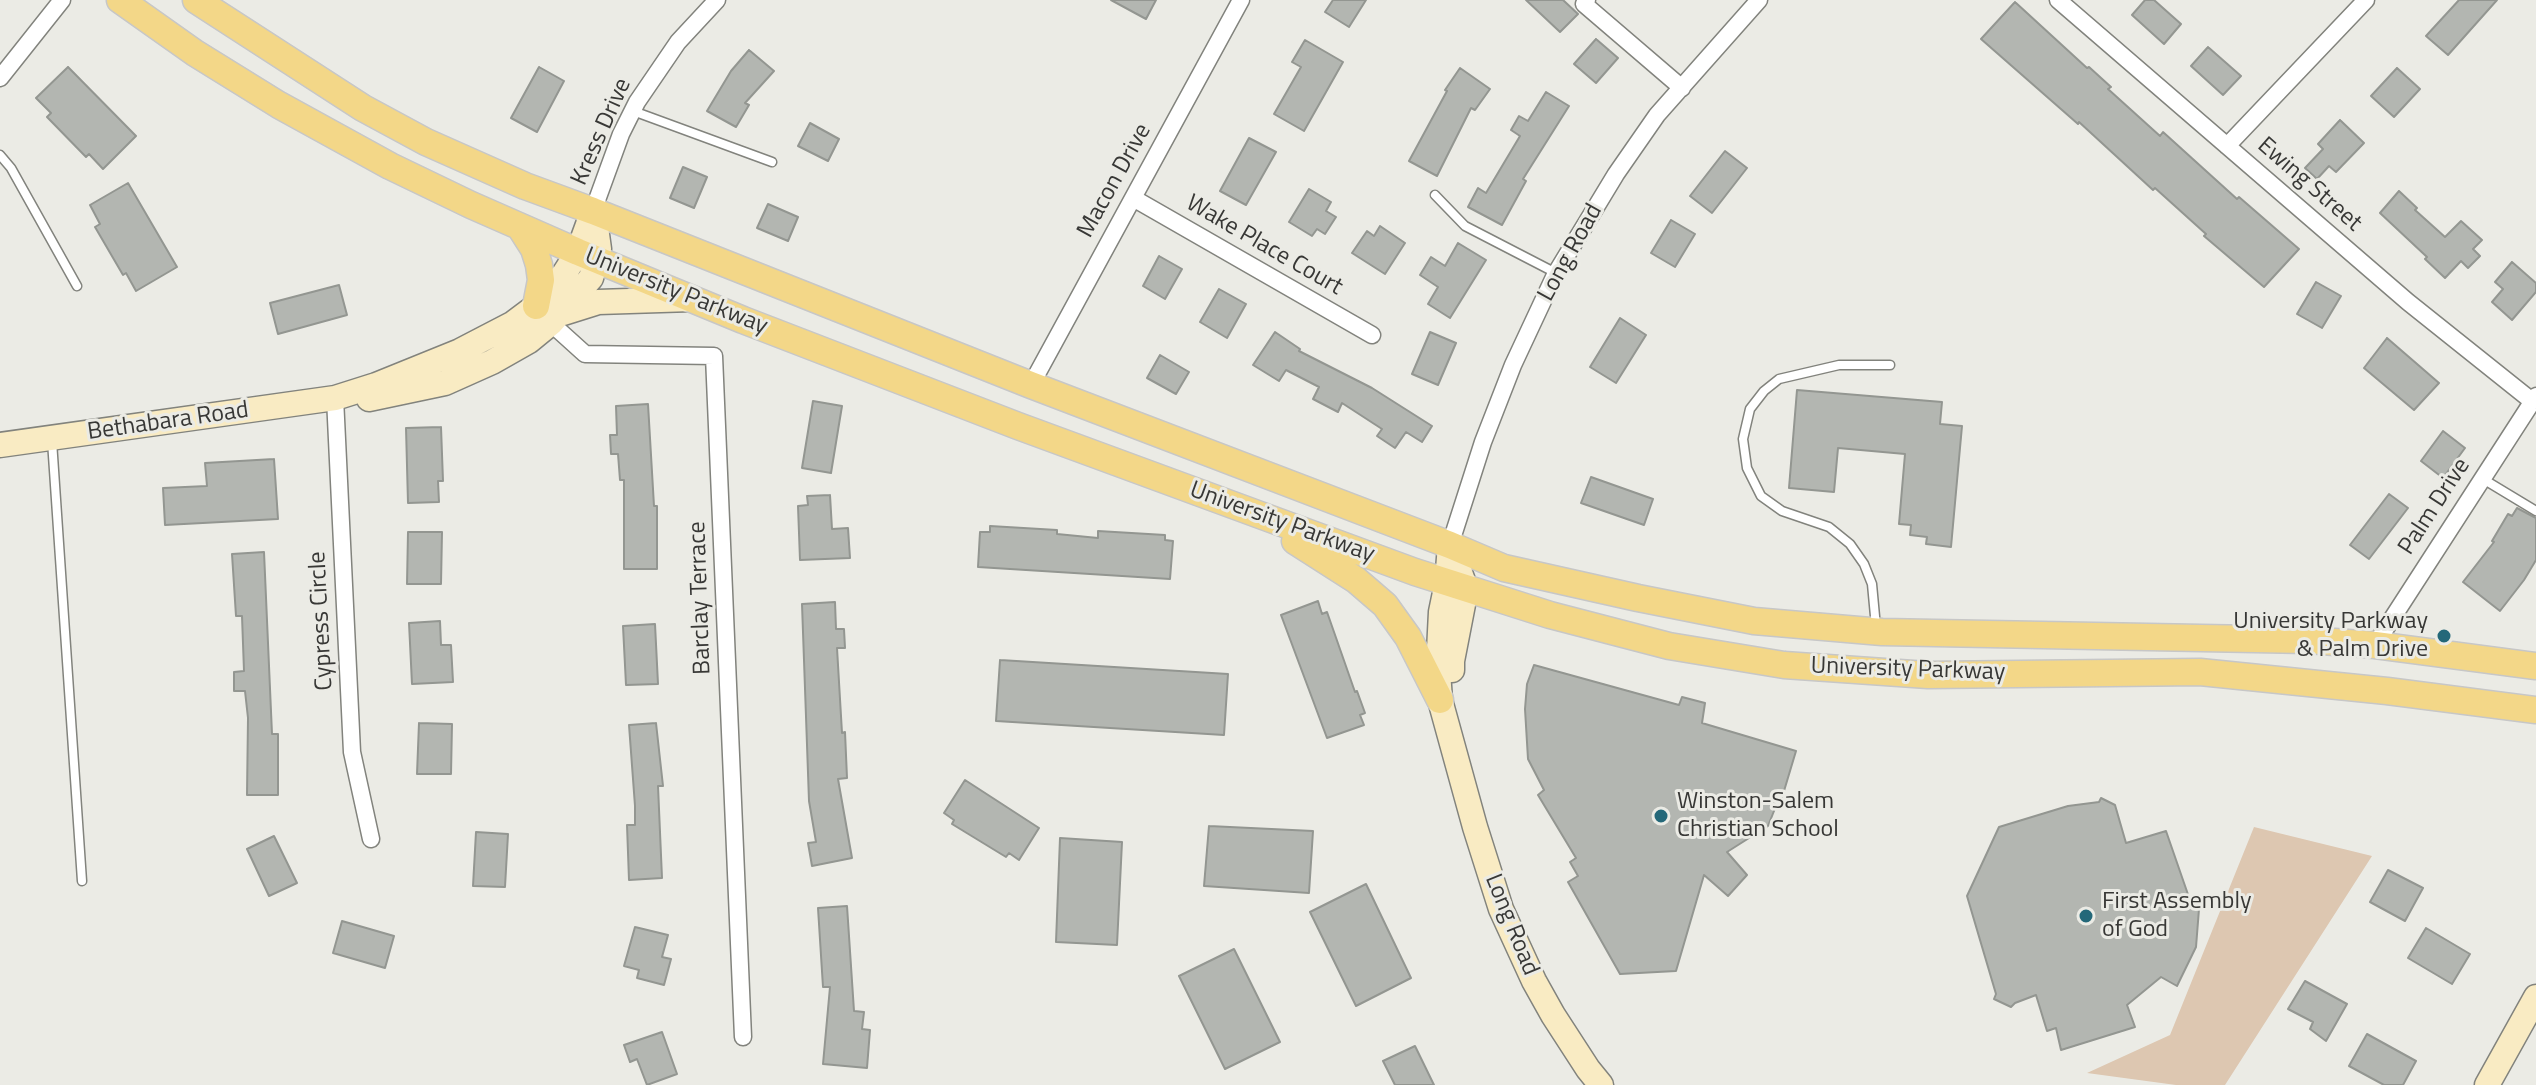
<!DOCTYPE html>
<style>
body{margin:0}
canvas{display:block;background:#ebebe5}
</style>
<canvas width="2536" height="1085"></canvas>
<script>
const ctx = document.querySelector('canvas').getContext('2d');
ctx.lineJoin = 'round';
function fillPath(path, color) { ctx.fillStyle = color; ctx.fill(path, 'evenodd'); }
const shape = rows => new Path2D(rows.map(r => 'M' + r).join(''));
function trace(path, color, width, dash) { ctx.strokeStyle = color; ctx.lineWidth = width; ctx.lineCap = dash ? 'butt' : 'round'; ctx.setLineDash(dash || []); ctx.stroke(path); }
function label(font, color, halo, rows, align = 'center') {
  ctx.font = font + ' "Titillium Web",sans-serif'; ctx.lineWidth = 6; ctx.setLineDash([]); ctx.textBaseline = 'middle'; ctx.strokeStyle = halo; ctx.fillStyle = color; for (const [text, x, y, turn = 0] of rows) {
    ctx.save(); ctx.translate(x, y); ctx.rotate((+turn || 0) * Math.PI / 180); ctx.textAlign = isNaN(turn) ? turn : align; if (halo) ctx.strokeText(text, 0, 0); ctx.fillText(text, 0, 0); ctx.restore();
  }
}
fillPath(shape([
 [2254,827,2372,856,2225,1085,2176,1085,2087,1073,2170,1035]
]), '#ddc7b1');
const building = shape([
 [1111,0,1156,0,1146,19,1111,0],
 [1333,0,1366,0,1349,27,1325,12,1333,0],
 [1526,0,1563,0,1578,14,1560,32,1526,0],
 [2145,0,2154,0,2181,24,2164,44,2132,15,2145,0],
 [2459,0,2497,0,2448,55,2426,36,2459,0],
 [2015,2,2087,68,2089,67,2111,87,2108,89,2160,136,2163,132,2237,199,2239,197,2299,249,2264,287,2204,236,2206,234,2155,188,2153,190,2079,122,2078,124,1981,39,2015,2],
 [1596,39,1618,58,1596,83,1574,64,1596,39],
 [1305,40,1343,62,1304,131,1274,114,1301,67,1292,62,1305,40],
 [2208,47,2241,76,2223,95,2191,66,2208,47],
 [749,50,774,71,745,103,749,105,736,127,707,111,731,71,749,50],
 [68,67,136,136,103,169,89,154,86,157,47,117,51,113,36,98,68,67],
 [539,67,564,81,537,132,511,118,539,67],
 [1460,68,1490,89,1475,110,1471,108,1437,176,1409,161,1447,91,1445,90,1460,68],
 [2397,68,2420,89,2394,117,2371,96,2397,68],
 [1546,92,1569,106,1523,179,1526,181,1502,225,1468,207,1478,188,1486,193,1520,136,1511,130,1519,116,1528,121,1546,92],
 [2340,120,2364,143,2336,172,2329,166,2317,179,2305,168,2323,149,2318,144,2340,120],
 [810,123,839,139,828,161,798,146,810,123],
 [1249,138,1276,152,1246,205,1220,191,1249,138],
 [1725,151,1747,168,1712,213,1690,196,1725,151],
 [683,167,707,177,694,208,670,198,683,167],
 [128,183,177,267,136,291,126,273,123,275,95,227,100,224,90,205,128,183],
 [1309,189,1331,202,1326,211,1336,217,1325,234,1317,229,1312,236,1289,222,1309,189],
 [2399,191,2417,208,2415,210,2445,237,2461,221,2482,240,2473,249,2480,256,2468,268,2461,261,2445,278,2425,259,2427,257,2380,213,2399,191],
 [768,204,798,217,788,241,757,228,768,204],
 [1671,220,1695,234,1675,267,1651,253,1671,220],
 [1380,226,1405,243,1385,274,1352,253,1367,231,1374,236,1380,226],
 [1458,243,1486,260,1450,318,1428,304,1438,287,1420,275,1431,257,1445,266,1458,243],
 [1159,256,1182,269,1165,299,1143,286,1159,256],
 [2512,262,2536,283,2536,292,2512,320,2492,302,2503,289,2495,282,2512,262],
 [2316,282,2341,296,2322,328,2297,314,2316,282],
 [339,285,347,315,278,334,270,303,339,285],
 [1219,289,1246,304,1227,338,1200,322,1219,289],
 [1620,318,1646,335,1616,383,1590,367,1620,318],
 [1275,332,1300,349,1299,351,1372,388,1432,426,1422,442,1406,432,1395,448,1377,436,1382,429,1342,403,1338,412,1313,399,1319,387,1286,370,1279,381,1253,365,1275,332],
 [1430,332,1456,343,1438,385,1412,374,1430,332],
 [2387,338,2439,383,2414,410,2364,368,2387,338],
 [1160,355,1189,372,1176,394,1147,378,1160,355],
 [1797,390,1942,402,1940,424,1962,426,1951,547,1926,544,1927,537,1910,535,1911,525,1899,524,1905,454,1838,448,1834,492,1789,488,1797,390],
 [813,401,842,406,831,473,802,468,813,401],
 [648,404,654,506,657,506,657,569,624,569,624,480,620,480,618,454,611,454,610,435,617,435,616,406,648,404],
 [441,427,443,481,438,481,439,502,408,503,406,428,441,427],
 [2443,431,2465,448,2443,478,2421,461,2443,431],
 [274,459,278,519,165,525,163,488,207,486,205,463,274,459],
 [1591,477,1653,499,1644,525,1581,503,1591,477],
 [2389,494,2408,508,2369,559,2350,545,2389,494],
 [830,495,832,529,848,528,850,558,800,560,798,506,808,505,807,496,830,495],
 [2517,508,2536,518,2536,560,2524,580,2500,611,2463,582,2494,542,2492,541,2508,514,2512,516,2517,508],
 [990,526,1057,530,1057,534,1098,538,1098,531,1165,535,1165,540,1173,541,1170,579,978,567,980,532,990,532,990,526],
 [408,532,442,532,441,584,407,584,408,532],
 [264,552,272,734,278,734,278,795,247,795,248,718,245,691,234,691,234,672,244,671,242,616,236,616,232,554,264,552],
 [1318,601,1322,614,1327,612,1355,692,1357,691,1365,713,1360,715,1364,725,1327,738,1281,615,1318,601],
 [835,602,836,629,844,629,845,648,837,648,842,733,845,732,847,778,838,779,852,858,812,866,808,843,816,842,809,801,802,604,835,602],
 [440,621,441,645,451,645,453,682,412,684,409,623,440,621],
 [655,624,658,684,626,685,623,626,655,624],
 [1000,660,1228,674,1224,735,996,721,1000,660],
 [1534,665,1679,705,1682,697,1705,703,1702,723,1796,751,1781,801,1776,806,1768,826,1727,852,1747,875,1728,896,1704,875,1676,971,1620,974,1568,882,1578,876,1570,862,1576,858,1538,795,1544,790,1528,759,1525,709,1527,684,1534,665],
 [419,723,452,724,451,774,417,774,419,723],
 [656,723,663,786,658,786,662,878,629,880,627,825,635,825,635,806,629,725,656,723],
 [965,780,1039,828,1019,860,1009,853,1006,857,952,824,954,820,944,813,965,780],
 [2101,798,2115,805,2126,843,2166,831,2192,906,2199,909,2196,947,2177,986,2161,977,2127,1005,2135,1027,2061,1050,2056,1028,2047,1031,2036,995,2015,1003,2011,1007,1994,999,1996,994,1967,896,1999,827,2068,806,2099,802,2101,798],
 [1209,826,1313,831,1309,893,1204,886,1209,826],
 [476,832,508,834,505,887,473,886,476,832],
 [274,836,297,883,269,896,247,849,274,836],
 [1060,838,1122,842,1117,945,1056,942,1060,838],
 [2388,870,2423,888,2405,921,2370,902,2388,870],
 [1366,884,1411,978,1356,1006,1310,912,1366,884],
 [847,906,854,1011,864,1012,862,1029,870,1030,867,1068,823,1064,830,987,823,987,818,908,847,906],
 [342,921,394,936,385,968,333,953,342,921],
 [635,927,668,935,662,957,671,959,664,985,637,978,639,970,624,966,635,927],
 [2426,928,2470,954,2452,984,2408,958,2426,928],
 [1234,949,1280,1042,1225,1069,1179,976,1234,949],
 [2305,981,2347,1004,2326,1041,2310,1029,2313,1022,2288,1009,2305,981],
 [662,1032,677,1074,647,1085,637,1059,630,1062,624,1045,662,1032],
 [2367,1034,2416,1061,2403,1085,2384,1085,2349,1066,2367,1034],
 [1415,1046,1434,1085,1395,1085,1383,1061,1415,1046]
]);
fillPath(building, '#b3b6b1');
trace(building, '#939691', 2);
const lane = shape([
 [633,111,772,162],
 [0,155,11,168,77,286],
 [1435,195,1465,226,1556,273],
 [52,441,82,881],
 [2483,479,2536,511],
 [1876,627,1872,584,1864,564,1850,544,1829,527,1782,511,1761,496,1747,468,1743,439,1750,409,1764,391,1779,379,1839,365,1890,365]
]);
const street = shape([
 [1587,0,1584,4,1682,88],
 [2058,0,2408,302,2532,401],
 [0,78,62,0],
 [2227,146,2366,0],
 [1133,198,1372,335],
 [593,211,621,134,637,102,678,42,717,0],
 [544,317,585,354,714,356,743,1037],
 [1031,385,1241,0],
 [335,398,352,752,371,839],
 [1450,545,1483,442,1513,365,1556,273,1616,174,1657,115,1759,0],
 [2375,645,2536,396]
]);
const secondary = shape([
 [563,313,598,302,692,299],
 [369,399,445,383,492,362,529,341,551,323,591,278,599,249,594,213],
 [0,445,335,398,376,385,460,351,512,324,536,306,564,274,578,252,593,211],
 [1450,545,1447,583,1441,612,1438,671,1440,700,1475,827,1501,909,1534,981,1553,1015,1588,1069,1601,1085],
 [1452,670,1452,661,1466,589,1459,570],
 [2487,1085,2536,997]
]);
const primary = shape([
 [120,0,195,53,279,105,390,166,471,205,578,252,743,320,1018,426,1415,572,1550,615,1669,646,1784,665,1928,675,2200,672,2387,691,2536,710],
 [196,0,363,108,426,142,525,186,593,211,1031,385,1450,545,1504,568,1638,598,1754,621,1882,632,2308,640,2375,645,2536,666],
 [520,227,534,249,539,265,541,280,536,306],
 [1295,541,1356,580,1385,605,1408,637,1440,700]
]);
trace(lane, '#82837d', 11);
trace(street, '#82837d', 19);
trace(secondary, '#82837d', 27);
trace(primary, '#c7c7c7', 29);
trace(lane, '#fff', 8);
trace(street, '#fff', 16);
trace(secondary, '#f9ebc3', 24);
trace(primary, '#f3d788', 26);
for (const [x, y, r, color] of [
 [2444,636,8,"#246879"],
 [1661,816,8,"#246879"],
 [2086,916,8,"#246879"]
]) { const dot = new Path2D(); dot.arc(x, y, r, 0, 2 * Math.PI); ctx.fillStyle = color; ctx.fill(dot); trace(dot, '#ebebe5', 3); }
label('24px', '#383836', '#ebebe5', [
 ["Kress Drive",602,132,-66],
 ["Macon Drive",1115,181,-61],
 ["Ewing Street",2309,185,41],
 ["Wake Place Court",1264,246,30],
 ["Long Road",1571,253,-61],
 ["University Parkway",676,292,22],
 ["Bethabara Road",168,422,-8],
 ["Palm Drive",2435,507,-57],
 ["University Parkway",1282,523,20],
 ["Barclay Terrace",701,598,-92],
 ["Cypress Circle",322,621,-93],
 ["University Parkway",1908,670,2],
 ["Long Road",1511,925,68]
]);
label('24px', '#383836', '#ebebe5', [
 ["University Parkway",2428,622,"right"],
 ["& Palm Drive",2428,650,"right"],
 ["Winston-Salem",1677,802],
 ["Christian School",1677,830],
 ["First Assembly",2102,902],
 ["of God",2102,930]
], 'left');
</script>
